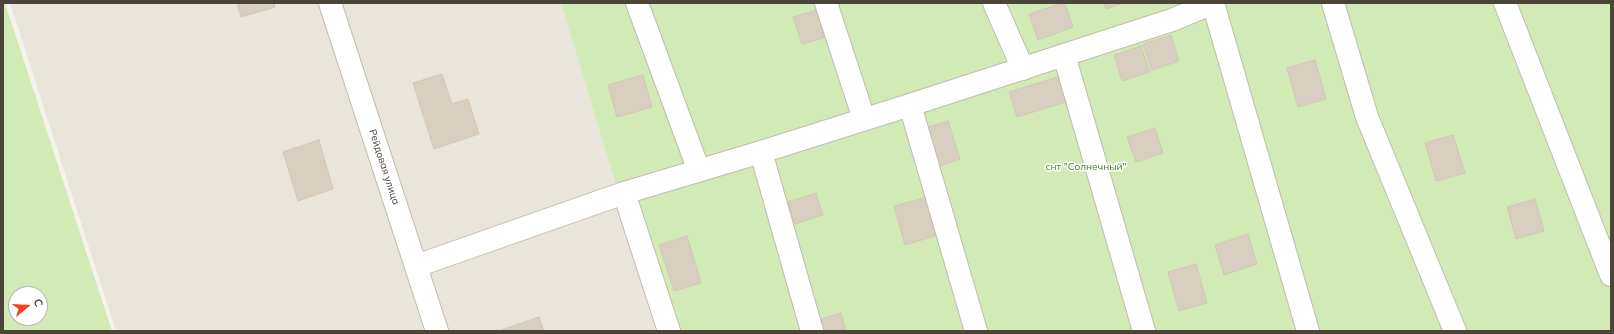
<!DOCTYPE html>
<meta charset="utf-8">
<style>
body{margin:0}
#map{position:relative;width:1614px;height:334px;overflow:hidden;background:#f6f3ec;font-family:Mulish,sans-serif}
canvas{display:block}
.frame{position:absolute;inset:0;border:4px solid #4b4439;pointer-events:none}
.north{position:absolute;left:8px;top:286px;width:40px;height:40px;box-sizing:border-box;background:#fff;border:1px solid #b7b4b0;border-radius:50%;rotate:72deg;font-size:11px;font-weight:700;line-height:16px;text-align:center;color:#4b4439}
.north::after{content:'';display:block;margin:auto;width:14px;height:18px;background:#fc3f1d;clip-path:polygon(50% 0,100% 100%,50% 72%,0 100%)}
</style>
<div id="map">
<canvas width="1614" height="334"></canvas>
<div class="frame"></div>
<div class="north">С</div>
</div>
<script>
const ctx = document.querySelector('canvas').getContext('2d');
ctx.lineJoin = 'round';
function fillPath(path, color) { ctx.fillStyle = color; ctx.fill(path, 'evenodd'); }
const shape = rows => new Path2D(rows.map(r => 'M' + r).join(''));
function trace(path, color, width, dash) { ctx.strokeStyle = color; ctx.lineWidth = width; ctx.lineCap = dash ? 'butt' : 'round'; ctx.setLineDash(dash || []); ctx.stroke(path); }
function label(font, color, halo, rows, align = 'center') {
  ctx.font = font + ' Mulish,sans-serif'; ctx.lineWidth = 3; ctx.setLineDash([]); ctx.textBaseline = 'middle'; ctx.strokeStyle = halo; ctx.fillStyle = color; for (const [text, x, y, turn = 0] of rows) {
    ctx.save(); ctx.translate(x, y); ctx.rotate((+turn || 0) * Math.PI / 180); ctx.textAlign = isNaN(turn) ? turn : align; if (halo) ctx.strokeText(text, 0, 0); ctx.fillText(text, 0, 0); ctx.restore();
  }
}
fillPath(shape([
 [10,3,561,3,622,205,664,331,116,331]
]), '#eae5da');
fillPath(shape([
 [3,3,5,3,112,331,3,331],
 [16,294,40,294,40,318,16,318],
 [561,3,1611,3,1611,331,664,331,622,205]
]), '#d2eab5');
const building = shape([
 [237,3,274,3,275,7,241,17,237,3],
 [1062,3,1065,3,1073,27,1038,40,1029,14,1062,3],
 [1104,3,1124,3,1106,9,1104,3],
 [816,10,824,38,802,44,793,17,816,10],
 [1171,35,1179,61,1152,70,1143,44,1171,35],
 [1141,46,1150,72,1122,81,1114,55,1141,46],
 [1315,60,1326,99,1298,107,1287,68,1315,60],
 [442,74,452,104,468,99,479,134,434,149,413,83,442,74],
 [643,75,652,107,617,117,608,85,643,75],
 [1058,77,1066,102,1017,117,1009,92,1058,77],
 [948,121,960,159,934,168,922,129,948,121],
 [1155,128,1163,153,1136,162,1127,137,1155,128],
 [1453,135,1465,173,1436,181,1425,143,1453,135],
 [319,140,333,189,298,201,283,152,319,140],
 [816,193,823,215,795,224,788,202,816,193],
 [927,197,938,235,905,245,894,206,927,197],
 [1535,199,1544,231,1516,239,1507,207,1535,199],
 [1248,234,1257,264,1224,275,1215,245,1248,234],
 [687,236,701,283,674,291,659,245,687,236],
 [1196,264,1207,303,1179,311,1168,272,1196,264],
 [841,313,846,331,822,331,819,320,841,313],
 [539,317,544,331,499,331,539,317]
]);
fillPath(building, '#d8cfc1');
trace(building, '#d3c7b4', 1);
const minor = shape([
 [330,3,437,331],
 [637,3,699,171],
 [826,3,864,119],
 [994,3,1023,69],
 [1213,3,1308,331],
 [1333,3,1367,117,1455,331],
 [1505,3,1611,275],
 [1064,55,1144,331],
 [910,105,976,331],
 [761,152,812,331],
 [624,193,669,331],
 [416,266,624,193,761,152,910,105,1172,20,1213,3]
]);
trace(minor, '#c2bbae', 24);
trace(minor, '#fff', 22);
label('10px', '#4b4439', '#fff', [
 ["Рейдовая улица",384,167,72]
]);
label('10px', '#4a7f2a', '#fff', [
 ["снт \"Солнечный\"",1086,167]
]);
</script>
